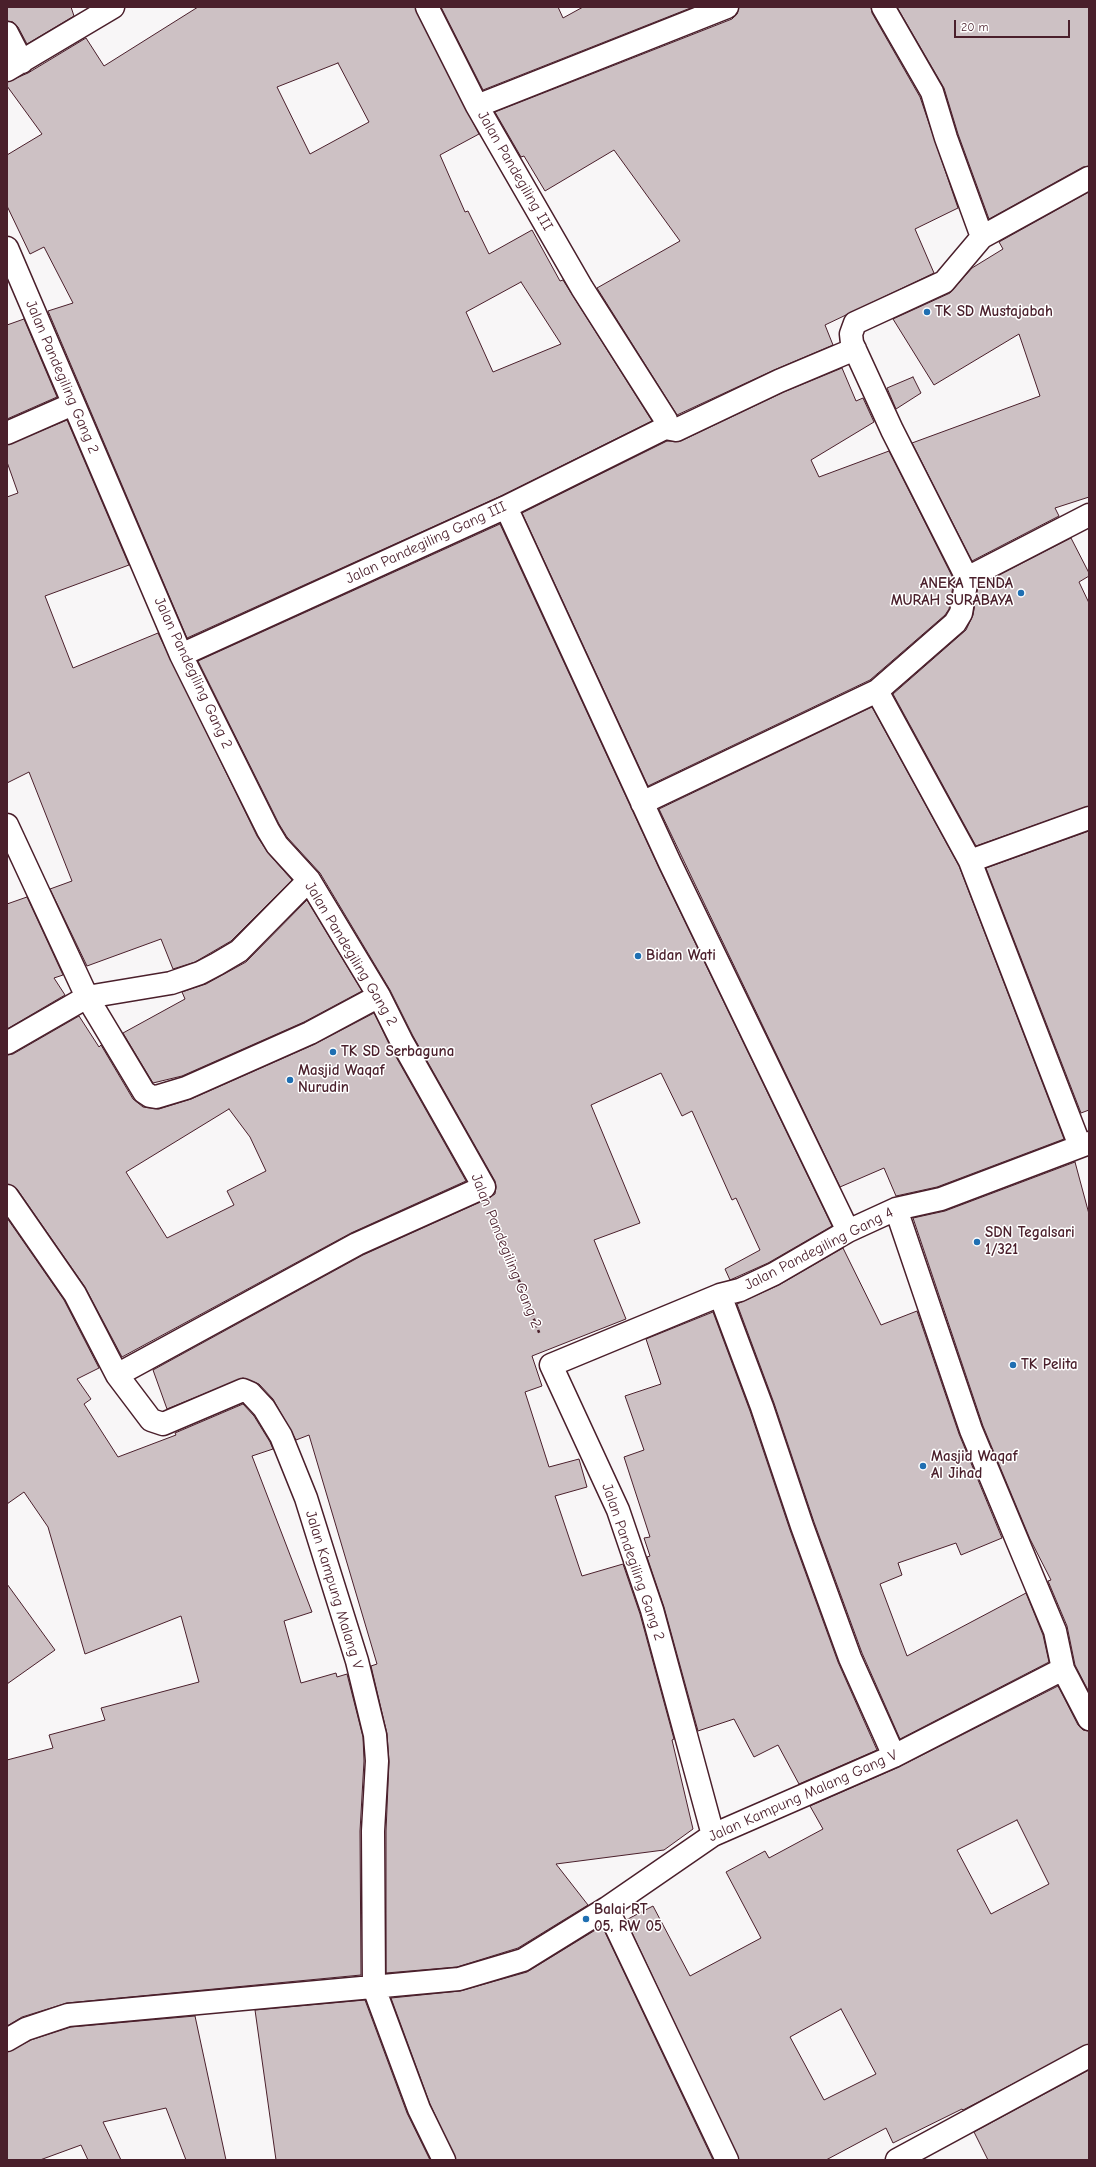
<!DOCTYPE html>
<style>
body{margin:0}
#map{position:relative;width:1096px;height:2167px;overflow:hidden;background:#f8f6f7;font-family:"Comic Neue",sans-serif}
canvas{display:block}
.frame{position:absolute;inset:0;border:8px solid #4a1f2b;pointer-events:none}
.scale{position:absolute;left:954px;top:20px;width:116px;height:18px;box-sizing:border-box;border:2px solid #4a1f2b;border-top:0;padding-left:5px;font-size:12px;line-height:14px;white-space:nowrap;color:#4a1f2b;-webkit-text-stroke:3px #fff;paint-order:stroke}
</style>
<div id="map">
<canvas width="1096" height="2167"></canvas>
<div class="frame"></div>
<div class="scale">20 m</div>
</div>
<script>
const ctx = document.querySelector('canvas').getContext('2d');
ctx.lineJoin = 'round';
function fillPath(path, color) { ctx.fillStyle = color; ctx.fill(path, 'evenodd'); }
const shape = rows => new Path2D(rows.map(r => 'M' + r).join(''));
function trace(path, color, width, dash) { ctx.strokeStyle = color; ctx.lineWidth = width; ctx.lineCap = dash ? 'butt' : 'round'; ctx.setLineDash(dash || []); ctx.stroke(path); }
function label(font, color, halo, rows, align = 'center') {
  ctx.font = font + ' "Comic Neue",sans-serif'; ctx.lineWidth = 3; ctx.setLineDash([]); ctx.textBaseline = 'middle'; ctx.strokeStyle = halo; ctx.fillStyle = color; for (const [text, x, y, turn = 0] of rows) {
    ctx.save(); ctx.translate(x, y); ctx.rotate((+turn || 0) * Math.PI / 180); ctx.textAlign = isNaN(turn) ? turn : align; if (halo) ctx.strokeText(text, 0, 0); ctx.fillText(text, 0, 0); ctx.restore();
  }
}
const building = shape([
 [7,7,71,7,74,16,27,44,18,27,13,22,7,21,7,7],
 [198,7,415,7,479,134,440,155,465,212,468,211,489,254,532,230,560,281,563,280,652,421,501,496,187,638,48,311,73,303,44,247,30,254,7,206,7,155,42,134,7,86,7,82,28,73,86,38,104,66,198,7],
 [338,63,369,122,310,154,277,87,338,63],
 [521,282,561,344,493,372,466,312,521,282],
 [441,7,558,7,563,18,583,7,693,7,483,90,441,7],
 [739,7,871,7,872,13,920,97,958,208,915,229,934,273,825,325,833,345,774,370,677,415,597,288,680,241,614,150,545,191,524,156,521,157,495,112,732,19,737,14,739,7],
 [897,7,1089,7,1089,166,1083,167,989,219,958,134,944,88,897,7],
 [1089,192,1089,497,1055,508,1059,516,972,561,912,443,1040,396,1019,334,934,385,893,319,950,293,972,268,1003,249,999,242,1089,192],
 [24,319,57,397,7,419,7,325,24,319],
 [842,368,856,401,863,398,874,422,811,460,819,477,889,451,954,580,949,609,945,615,870,680,648,786,522,513,667,441,681,441,784,392,842,368],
 [913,377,921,393,896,409,887,388,913,377],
 [67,420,129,565,45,596,73,668,158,633,257,836,268,853,292,880,231,941,195,962,173,969,161,939,87,966,50,889,72,881,29,772,7,783,7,497,18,493,7,462,7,445,67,420],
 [500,524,659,868,832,1226,768,1263,730,1280,725,1269,760,1250,736,1198,732,1200,692,1111,682,1116,661,1073,591,1105,640,1223,594,1240,626,1319,532,1356,542,1386,525,1392,549,1467,579,1459,587,1487,555,1496,582,1576,623,1564,640,1614,674,1739,672,1740,693,1829,664,1850,556,1864,588,1905,518,1948,457,1967,386,1973,386,1831,389,1762,387,1734,371,1666,377,1664,309,1435,296,1440,273,1399,259,1384,243,1378,167,1409,153,1370,363,1255,489,1198,495,1194,496,1187,495,1181,413,1036,390,990,320,873,287,837,279,824,198,661,500,524],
 [1071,538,1089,573,1089,576,1079,582,1089,603,1089,806,976,846,893,694,966,630,973,615,978,586,1071,538],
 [872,707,959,866,1064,1139,937,1187,896,1196,884,1168,840,1187,659,809,872,707],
 [1089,831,1089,1110,1081,1113,986,868,1089,831],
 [27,897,63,975,54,978,65,995,7,1029,7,904,27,897],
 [307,900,362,991,304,1022,182,1076,153,1083,123,1033,185,999,182,992,206,984,246,962,307,900],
 [374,1013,391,1048,466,1181,351,1233,122,1357,85,1287,17,1189,7,1184,7,1055,13,1054,79,1016,99,1047,101,1045,133,1099,143,1107,159,1109,191,1099,315,1044,374,1013],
 [229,1109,250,1137,266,1171,227,1191,234,1205,167,1238,126,1172,229,1109],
 [1075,1162,1089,1214,1089,1692,1075,1665,1067,1626,1048,1581,1051,1580,1030,1539,983,1426,913,1218,945,1211,1075,1162],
 [7,1218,64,1300,99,1368,77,1379,91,1399,84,1404,118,1457,176,1435,175,1433,243,1404,254,1416,270,1442,273,1449,252,1456,312,1612,284,1621,301,1683,336,1673,337,1677,347,1674,363,1737,364,1761,360,1831,361,1975,67,2003,22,2017,7,2026,7,1760,53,1748,49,1735,105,1720,101,1708,199,1682,181,1616,85,1654,48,1527,24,1492,7,1504,7,1218],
 [843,1248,881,1325,917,1311,959,1434,1002,1538,961,1555,956,1543,898,1563,902,1575,880,1584,907,1656,1026,1593,1043,1635,1049,1662,900,1739,862,1653,814,1522,774,1403,737,1304,779,1285,843,1248],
 [713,1312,750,1411,790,1530,838,1662,877,1750,799,1784,778,1745,754,1757,734,1719,698,1731,664,1607,647,1557,650,1556,644,1538,650,1537,624,1457,644,1450,625,1396,661,1384,646,1339,713,1312],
 [7,1584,55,1650,7,1684,7,1584],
 [1058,1686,1078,1725,1083,1730,1089,1731,1089,2044,963,2110,962,2109,893,2143,886,2128,826,2160,739,2160,626,1920,653,1906,690,1976,761,1938,726,1872,765,1851,769,1858,823,1829,810,1806,899,1767,1058,1686],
 [1017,1820,1049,1884,991,1914,957,1850,1017,1820],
 [841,2009,876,2074,824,2100,790,2037,841,2009],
 [602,1926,713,2160,456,2160,430,2104,391,1998,460,1991,527,1972,602,1926],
 [365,2000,407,2113,430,2160,276,2160,255,2010,365,2000],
 [195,2016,226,2160,186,2160,166,2108,103,2122,121,2160,88,2160,81,2145,40,2160,7,2160,7,2052,31,2040,71,2027,195,2016],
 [1089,2070,1089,2160,988,2160,974,2132,1089,2070]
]);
fillPath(building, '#cdc1c4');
trace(building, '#4a1f2b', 1);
const minor = shape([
 [883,7,932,92,946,138,982,237],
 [7,33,22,62],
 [7,70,113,7],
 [477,106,727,7],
 [7,248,181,655,268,830,277,845,309,880,379,996,402,1042,484,1187,357,1244,117,1375],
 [665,428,676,430,779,381,855,349],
 [7,433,73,404],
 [506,507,670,863,848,1231],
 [967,578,892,430,852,343,851,334,855,323,944,282,982,237,1089,178],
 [181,655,506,507,665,428,667,425,666,420,582,288,477,106,427,7],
 [877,691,970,861,1080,1146],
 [642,803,877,691,955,623,961,613,967,578,1089,515],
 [7,825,87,997,144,1092,150,1096,156,1097,186,1088,310,1033,379,996],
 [970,861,1089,818],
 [7,1043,87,997,171,983,200,973,217,964,239,951,309,880],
 [7,1196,75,1294,117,1375,151,1420,163,1424,243,1390,250,1393,264,1408,281,1436,306,1498,357,1661,375,1735,377,1761,373,1831,374,1988,419,2109,444,2160],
 [896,1209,971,1430,1055,1631,1063,1669,1089,1719],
 [720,1295,762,1407,802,1526,850,1658,894,1756],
 [713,1835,652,1610,618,1510,551,1365,720,1295,740,1290,774,1274,848,1231,896,1209,941,1199,1089,1143],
 [607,1908,727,2160],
 [7,2040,26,2029,68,2015,459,1979,523,1960,607,1908,713,1835,894,1756,1063,1669],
 [897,2160,1089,2056]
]);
trace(minor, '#4a1f2b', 25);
trace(shape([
 [495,1218,540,1335]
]), '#4a1f2b', 2.5, [3, 3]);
trace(minor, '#fff', 22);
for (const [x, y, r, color] of [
 [927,312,4,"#1f6fb2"],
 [1021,593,4,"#1f6fb2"],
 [638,956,4,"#1f6fb2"],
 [333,1052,4,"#1f6fb2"],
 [290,1080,4,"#1f6fb2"],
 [977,1242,4,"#1f6fb2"],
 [1013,1365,4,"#1f6fb2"],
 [923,1466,4,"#1f6fb2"],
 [586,1919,4,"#1f6fb2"]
]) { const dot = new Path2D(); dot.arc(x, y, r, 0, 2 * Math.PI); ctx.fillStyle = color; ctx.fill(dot); trace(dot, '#fff', 1.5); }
label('15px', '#4a1f2b', '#fff', [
 ["Jalan Pandegiling III",515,171,60],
 ["Jalan Pandegiling Gang 2",62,377,67],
 ["Jalan Pandegiling Gang III",426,543,-25],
 ["Jalan Pandegiling Gang 2",193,673,65],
 ["Jalan Pandegiling Gang 2",351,954,59],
 ["Jalan Pandegiling Gang 4",819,1249,-27],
 ["Jalan Pandegiling Gang 2",506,1251,68],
 ["Jalan Pandegiling Gang 2",633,1562,71],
 ["Jalan Kampung Malang V",334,1590,73],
 ["Jalan Kampung Malang Gang V",803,1796,-24]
]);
label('bold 15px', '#4a1f2b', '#fff', [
 ["TK SD Mustajabah",935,312],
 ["ANEKA TENDA",1013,584,"right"],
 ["MURAH SURABAYA",1013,601,"right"],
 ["Bidan Wati",646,956],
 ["TK SD Serbaguna",341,1052],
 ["Masjid Waqaf",298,1071],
 ["Nurudin",298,1088],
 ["SDN Tegalsari",985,1233],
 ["1/321",985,1250],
 ["TK Pelita",1021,1365],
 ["Masjid Waqaf",931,1457],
 ["Al Jihad",931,1474],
 ["Balai RT",594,1910],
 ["05, RW 05",594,1927]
], 'left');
</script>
